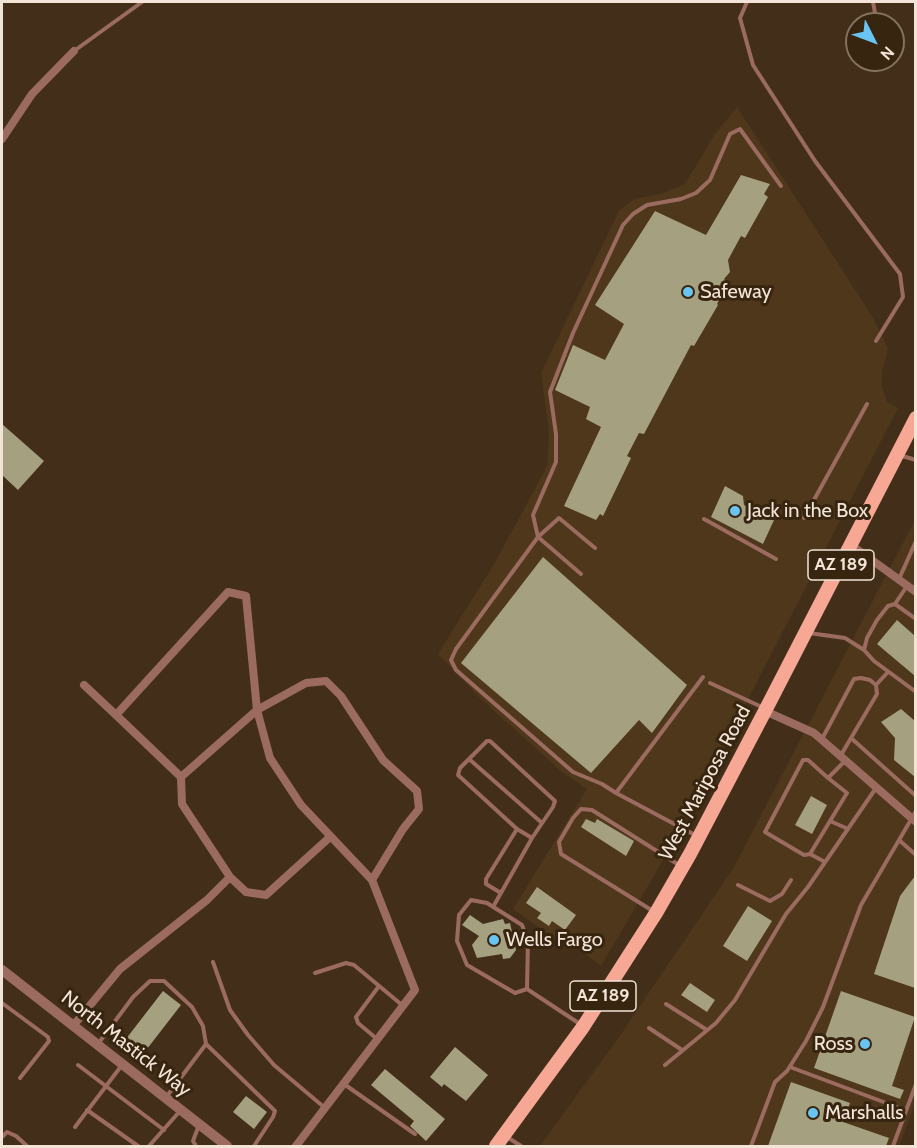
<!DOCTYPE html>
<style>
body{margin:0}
#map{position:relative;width:917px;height:1148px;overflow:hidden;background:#432f19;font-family:Cabin,sans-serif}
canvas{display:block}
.frame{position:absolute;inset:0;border:3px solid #f2e5d8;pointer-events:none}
.north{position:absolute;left:845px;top:12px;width:60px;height:60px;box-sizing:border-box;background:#38250f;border:2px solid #82725f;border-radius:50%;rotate:132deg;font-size:16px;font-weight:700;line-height:24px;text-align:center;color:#f2e5d8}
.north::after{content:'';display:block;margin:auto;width:21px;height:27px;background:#69c4f1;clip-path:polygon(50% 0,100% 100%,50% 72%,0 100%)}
</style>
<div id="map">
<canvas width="917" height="1148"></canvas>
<div class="frame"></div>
<div class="north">N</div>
</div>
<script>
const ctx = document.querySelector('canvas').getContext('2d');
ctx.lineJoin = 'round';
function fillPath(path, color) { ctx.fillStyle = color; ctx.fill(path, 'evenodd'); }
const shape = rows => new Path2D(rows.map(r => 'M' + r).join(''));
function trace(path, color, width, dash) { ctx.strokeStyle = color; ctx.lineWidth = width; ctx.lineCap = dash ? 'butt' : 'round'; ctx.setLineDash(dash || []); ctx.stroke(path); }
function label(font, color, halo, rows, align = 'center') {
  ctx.font = font + ' Cabin,sans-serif'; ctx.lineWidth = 6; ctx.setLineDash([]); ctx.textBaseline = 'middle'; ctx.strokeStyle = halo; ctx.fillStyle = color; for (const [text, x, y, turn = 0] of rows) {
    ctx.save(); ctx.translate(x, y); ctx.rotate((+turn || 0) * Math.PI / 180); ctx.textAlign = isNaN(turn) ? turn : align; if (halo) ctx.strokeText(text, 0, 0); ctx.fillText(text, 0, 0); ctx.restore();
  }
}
fillPath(shape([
 [737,107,872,316,888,348,882,373,882,387,887,402,898,408,679,833,601,966,576,947,554,938,513,909,587,789,562,772,480,698,438,654,496,561,547,466,549,433,541,373,619,211,634,199,660,194,685,184,715,134],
 [915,520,916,1101,899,1146,540,1146,619,1037,734,867]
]), '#4e371b');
fillPath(shape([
 [741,175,770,184,764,194,768,197,745,238,741,236,728,260,730,272,724,279,728,283,717,304,718,305,694,346,691,345,644,434,639,433,627,456,631,458,603,516,600,514,596,520,564,506,601,427,586,419,590,407,555,390,573,345,605,360,624,324,595,305,655,211,706,235],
 [2,424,44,461,18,490,2,475],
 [725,486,743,496,744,505,774,520,763,544,711,517],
 [543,557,687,685,652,733,639,720,591,773,461,663],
 [897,620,915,636,915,676,877,644],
 [901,709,915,721,915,777,894,760,895,738,881,722],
 [811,796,827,805,812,834,795,825],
 [586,819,595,823,597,819,634,841,626,856,581,827],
 [915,876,915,988,874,974,900,896],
 [537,887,576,915,565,930,552,921,549,926,537,918,541,913,526,903],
 [748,906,772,921,747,961,723,946],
 [470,915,483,924,503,919,505,924,510,923,516,950,510,958,503,959,502,954,477,958,472,945,479,936,462,925],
 [690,983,715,1000,707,1012,681,995],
 [163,991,181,1005,140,1058,122,1044],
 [841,991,915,1017,892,1086,904,1090,900,1099,814,1068],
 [455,1047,488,1075,466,1101,444,1084,442,1087,430,1077],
 [385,1069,445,1119,426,1141,410,1126,414,1121,371,1085],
 [791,1082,850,1103,843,1122,889,1138,886,1146,768,1146],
 [246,1096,267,1112,254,1129,233,1112]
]), '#a5a080');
trace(shape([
 [747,2,740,18,753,65,815,161,900,274,903,297,876,341],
 [873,2,877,24],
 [74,51,142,2],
 [883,60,884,63],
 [899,455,916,460],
 [804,518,867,404],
 [704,519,776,559],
 [595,548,559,518,538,537,533,515,556,462,556,434,550,392,573,333,623,225,633,214,647,205,681,199,696,193,710,180,730,134,740,129,781,186],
 [581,574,538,537,456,649,451,660,456,670,573,772,602,784,616,793],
 [899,579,916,541],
 [907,586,895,604,888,606,877,620,867,638,864,650,874,661,916,692],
 [895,604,916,619],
 [809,633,845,638,864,650],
 [710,683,764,708],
 [876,685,888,672],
 [851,738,916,796],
 [822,739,854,679,861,678,870,680,876,685,877,694,841,755],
 [469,759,542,823],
 [828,778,808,760,803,760,765,832,804,855,810,854,847,793,828,778,845,761],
 [830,821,848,829],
 [695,835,616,793,703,677],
 [899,840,916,855],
 [810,854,825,862],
 [738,885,770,901,782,894,791,880],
 [501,893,486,884,486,879,517,829],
 [493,907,532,838,553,807,555,801,490,741,487,741,460,768,458,775,517,829,532,838],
 [653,911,561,854,559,842,573,818,581,809,592,810,679,865],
 [213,962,230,1010,248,1035,274,1065,325,1108],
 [315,973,346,963,354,965,402,1005],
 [527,989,515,993,467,965,457,941,459,915,471,900,487,903,522,925,528,940,527,989,580,1024],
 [2,1003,48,1037,49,1041,20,1078],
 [666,1004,707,1030],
 [649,1028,682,1050],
 [377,1039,358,1023,356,1017,379,986],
 [98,1044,133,997,150,981,164,981,192,1007,203,1026,206,1044,275,1111,273,1117,254,1146],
 [78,1065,164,1130],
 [665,1065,716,1023,735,1000,786,914,808,887,876,788],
 [790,1067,905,1110],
 [344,1084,415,1134],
 [167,1096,206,1044],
 [87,1110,138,1146],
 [75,1127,122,1065],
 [2,1137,7,1132,16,1136,27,1146],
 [507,1137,521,1146],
 [149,1146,180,1111],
 [196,1146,193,1141,199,1125],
 [751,1146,775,1082,787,1071,806,1041,823,1007,861,905,916,811],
 [893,1146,916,1084]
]), '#9b6b5f', 4);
trace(shape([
 [2,139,32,94,74,51],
 [851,545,916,592],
 [84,685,116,715],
 [765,711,814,733,916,822],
 [181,777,116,715,228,592,246,596,257,710,306,683,326,681,341,696,383,760,417,791,419,809,403,829,372,880],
 [181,777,257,710,270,758,301,805,372,880,415,990,296,1146],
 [181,777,182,804,230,877,246,892,266,895,330,837],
 [73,1026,120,969,207,900,230,877]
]), '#9b6b5f', 8);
trace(shape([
 [2,970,227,1146]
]), '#9b6b5f', 10);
trace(shape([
 [496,1146,583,1027,656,913,690,854,766,709,916,418]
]), '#f6a894', 14);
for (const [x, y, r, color] of [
 [688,292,6,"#69c4f1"],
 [735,511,6,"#69c4f1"],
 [494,940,6,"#69c4f1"],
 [865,1044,6,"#69c4f1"],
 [813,1113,6,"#69c4f1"]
]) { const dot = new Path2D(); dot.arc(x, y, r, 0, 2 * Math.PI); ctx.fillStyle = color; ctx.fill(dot); trace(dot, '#38250f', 2); }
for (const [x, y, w] of [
 [841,565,66],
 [603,996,66]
]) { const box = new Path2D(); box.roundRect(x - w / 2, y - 15, w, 30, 4.5); ctx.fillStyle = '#38250f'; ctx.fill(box); trace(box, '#f2e5d8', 1.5); }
label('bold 18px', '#f2e5d8', null, [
 ["AZ 189",841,565],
 ["AZ 189",603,996]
]);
label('20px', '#f2e5d8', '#38250f', [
 ["Safeway",700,292],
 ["Jack in the Box",747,511],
 ["Wells Fargo",506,940],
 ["Ross",853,1044,"right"],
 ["Marshalls",825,1113]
], 'left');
label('20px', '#f2e5d8', '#38250f', [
 ["West Mariposa Road",705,783,-62],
 ["North Mastick Way",126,1044,38]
]);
</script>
